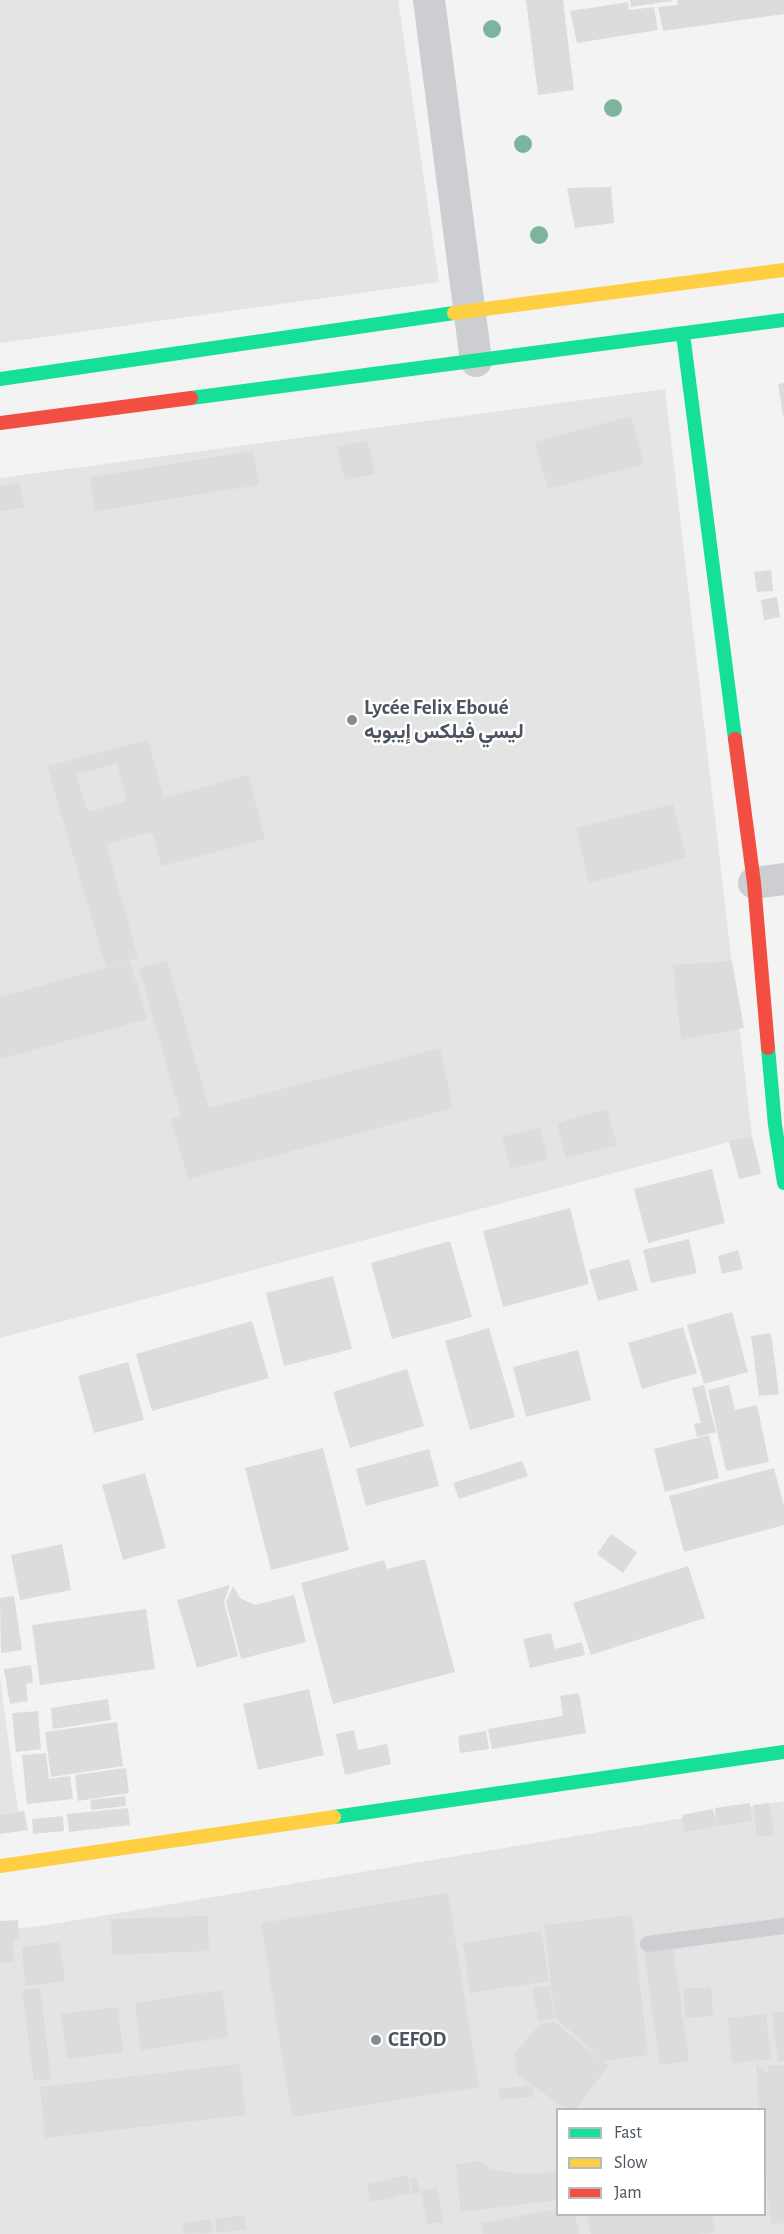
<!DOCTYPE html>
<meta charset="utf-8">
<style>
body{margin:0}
#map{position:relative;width:784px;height:2234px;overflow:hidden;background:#f3f3f3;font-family:"Alegreya Sans",sans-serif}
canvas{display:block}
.legend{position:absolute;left:556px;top:2108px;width:210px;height:108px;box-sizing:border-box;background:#fff;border:2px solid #b7babf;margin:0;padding:8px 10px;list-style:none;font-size:18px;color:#4a535f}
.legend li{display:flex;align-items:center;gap:12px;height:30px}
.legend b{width:30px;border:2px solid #b7babf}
</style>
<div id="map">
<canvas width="784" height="2234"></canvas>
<ul class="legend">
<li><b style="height:8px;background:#16e098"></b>Fast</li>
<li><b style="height:8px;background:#ffcf43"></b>Slow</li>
<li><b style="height:8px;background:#f24e42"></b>Jam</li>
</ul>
</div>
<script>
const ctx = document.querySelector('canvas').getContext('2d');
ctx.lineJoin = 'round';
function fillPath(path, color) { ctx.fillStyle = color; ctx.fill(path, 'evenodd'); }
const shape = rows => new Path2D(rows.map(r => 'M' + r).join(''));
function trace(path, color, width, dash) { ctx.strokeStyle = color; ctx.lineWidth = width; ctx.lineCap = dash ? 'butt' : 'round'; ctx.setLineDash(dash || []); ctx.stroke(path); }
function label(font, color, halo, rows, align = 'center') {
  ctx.font = font + ' "Alegreya Sans",Vazirmatn,sans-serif'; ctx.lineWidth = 5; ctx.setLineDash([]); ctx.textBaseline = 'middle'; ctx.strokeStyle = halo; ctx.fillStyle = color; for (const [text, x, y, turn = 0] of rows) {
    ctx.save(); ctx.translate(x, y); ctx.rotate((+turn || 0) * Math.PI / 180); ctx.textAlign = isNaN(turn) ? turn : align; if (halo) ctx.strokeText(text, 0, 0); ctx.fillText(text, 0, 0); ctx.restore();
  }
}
fillPath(shape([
 [0,0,398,0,439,282,0,343],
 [665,389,752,1136,0,1338,0,478],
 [0,1678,20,1827,0,1830],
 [784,1801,784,2234,0,2234,0,1931,47,1925],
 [558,2110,764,2110,764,2214,558,2214]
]), '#e5e4e5');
fillPath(shape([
 [526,0,563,0,574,90,538,95],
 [630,0,672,0,672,1,631,7],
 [677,0,784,0,784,14,663,31,658,7,678,5],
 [628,2,629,10,654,7,658,30,577,43,570,11],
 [611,187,614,223,575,228,567,188],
 [784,383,784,417,783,417,778,384],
 [631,416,644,464,548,489,535,442],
 [367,440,375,474,345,480,337,447],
 [253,451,259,485,95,511,90,477],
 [19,482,24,507,0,511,0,486],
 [771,570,773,591,757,592,754,572],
 [777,597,780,617,764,620,761,600],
 [148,740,164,798,248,775,265,839,162,866,152,832,106,844,138,958,106,967,47,766],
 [117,763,127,801,88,812,76,775],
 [673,804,686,858,589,883,576,828],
 [130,961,147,1019,0,1059,0,997],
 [167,961,209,1108,440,1048,453,1108,188,1179,171,1119,181,1116,139,968],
 [732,961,744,1028,681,1040,673,965],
 [607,1109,617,1145,566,1158,557,1123],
 [540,1127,548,1159,510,1169,502,1137],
 [752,1136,761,1174,739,1179,729,1141],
 [712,1169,725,1223,648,1243,634,1189],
 [570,1208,589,1284,503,1307,483,1231],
 [689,1239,697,1273,651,1283,643,1250],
 [450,1241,472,1317,392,1339,371,1263],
 [738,1250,743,1269,722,1274,718,1256],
 [629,1259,638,1290,598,1301,589,1270],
 [333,1276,352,1349,284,1366,266,1293],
 [732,1312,748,1372,704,1384,687,1325],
 [252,1321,269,1378,152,1411,136,1354],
 [683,1327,697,1373,642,1389,628,1343],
 [489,1328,515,1417,470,1430,445,1341],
 [771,1333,779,1394,759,1396,751,1336],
 [578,1350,591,1400,526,1417,513,1367],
 [128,1362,144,1420,94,1433,78,1376],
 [407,1369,424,1426,350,1448,333,1392],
 [704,1385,716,1432,697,1437,694,1424,701,1423,692,1388],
 [729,1385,735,1410,757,1405,769,1462,726,1471,708,1390],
 [709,1435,719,1478,665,1492,654,1449],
 [323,1448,349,1550,271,1570,245,1468],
 [429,1449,439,1486,366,1506,356,1469],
 [522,1461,528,1476,459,1499,453,1483],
 [774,1468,784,1506,784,1525,684,1552,669,1496],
 [145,1473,166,1548,123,1560,102,1485],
 [611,1534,637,1552,623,1573,597,1554],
 [62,1544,71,1590,20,1600,11,1555],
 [425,1559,455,1672,333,1704,301,1583,384,1560,387,1569],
 [688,1566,705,1618,591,1655,573,1603],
 [230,1585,224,1602,238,1656,197,1668,177,1600],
 [233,1586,240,1598,255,1605,294,1595,306,1642,241,1659,226,1602],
 [14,1596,22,1650,1,1653,0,1598],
 [146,1609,155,1669,40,1685,32,1625],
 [551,1633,555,1649,582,1642,585,1655,530,1668,523,1639],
 [31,1665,33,1683,26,1684,28,1701,10,1704,4,1669],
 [309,1689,324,1755,258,1770,243,1704],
 [579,1693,586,1733,492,1749,488,1729,563,1716,560,1696],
 [108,1699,111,1720,53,1729,51,1708],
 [38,1711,41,1749,16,1752,12,1713],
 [117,1722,123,1766,51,1777,45,1732],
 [354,1730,358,1750,387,1744,391,1764,345,1775,336,1734],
 [486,1731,489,1749,460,1753,458,1736],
 [46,1753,49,1779,70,1776,73,1799,27,1804,22,1755],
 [126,1768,129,1793,78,1801,75,1775],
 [125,1796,126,1806,91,1810,90,1800],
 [750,1803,752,1821,717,1826,715,1808],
 [769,1803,774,1835,757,1837,753,1805],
 [128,1808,130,1825,69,1832,67,1814],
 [713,1809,716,1826,685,1832,682,1815],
 [24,1811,28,1830,0,1834,0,1815],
 [63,1816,64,1831,33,1834,32,1819],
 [448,1893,479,2087,292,2117,261,1923],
 [632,1915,648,2055,603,2061,555,2017,544,1925],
 [208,1916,209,1951,112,1955,111,1919],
 [18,1920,19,1939,13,1940,14,1962,0,1962,0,1921],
 [541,1931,549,1981,470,1993,463,1943],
 [59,1942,65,1981,25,1986,22,1947],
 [673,1948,689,2061,660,2065,644,1952],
 [550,1986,554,2019,538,2021,533,1988],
 [711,1987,713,2016,685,2018,684,1989],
 [40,1988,51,2079,34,2081,22,1990],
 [222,1990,228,2037,141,2050,135,2003],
 [118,2007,123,2052,67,2059,61,2014],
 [784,2011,784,2061,778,2062,772,2013],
 [766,2014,771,2059,732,2063,728,2018],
 [554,2021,608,2066,575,2110,568,2110,517,2075,515,2053,540,2024],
 [240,2064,246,2115,45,2138,40,2087],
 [756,2064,769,2074,768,2066,784,2065,784,2223,771,2224,764,2162,764,2110,759,2110],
 [532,2086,533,2097,500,2099,499,2088],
 [481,2161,490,2169,521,2174,558,2172,558,2200,461,2212,456,2164],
 [407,2175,411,2193,399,2196,395,2183,398,2196,371,2202,367,2184],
 [417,2178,420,2193,413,2194,410,2179],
 [437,2188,443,2222,427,2224,421,2191],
 [558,2209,558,2214,575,2214,579,2234,483,2234,481,2223],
 [587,2214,712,2214,715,2232,700,2234,591,2234],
 [244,2215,246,2229,217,2233,215,2219],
 [211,2219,213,2233,184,2234,182,2223]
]), '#dcdcdd');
trace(shape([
 [648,1944,784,1926]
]), '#ccced1', 16);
trace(shape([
 [429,0,476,361],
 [754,883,784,879]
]), '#ccced1', 32);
trace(shape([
 [683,334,735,739],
 [0,379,454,313],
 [191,398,784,320],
 [768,1048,775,1125,784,1183],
 [334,1817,784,1752]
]), '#16e098', 14);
trace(shape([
 [454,313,784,270],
 [0,1866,334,1817]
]), '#ffcf43', 14);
trace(shape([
 [0,423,191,398],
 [735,739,754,883,768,1048]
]), '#f24e42', 14);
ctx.fillStyle = '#7bb59d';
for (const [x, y] of [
 [492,29],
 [613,108],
 [523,144],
 [539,235]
]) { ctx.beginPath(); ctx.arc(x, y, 9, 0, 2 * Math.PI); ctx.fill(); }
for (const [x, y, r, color] of [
 [352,720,6,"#858b93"],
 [376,2040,6,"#858b93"]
]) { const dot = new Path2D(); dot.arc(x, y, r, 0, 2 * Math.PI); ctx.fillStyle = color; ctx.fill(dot); trace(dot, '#fff', 2); }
label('bold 21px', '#4a535f', '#fff', [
 ["Lycée Felix Eboué",364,708],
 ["ليسي فيلكس إيبويه",364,732],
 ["CEFOD",388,2040]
], 'left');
</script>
